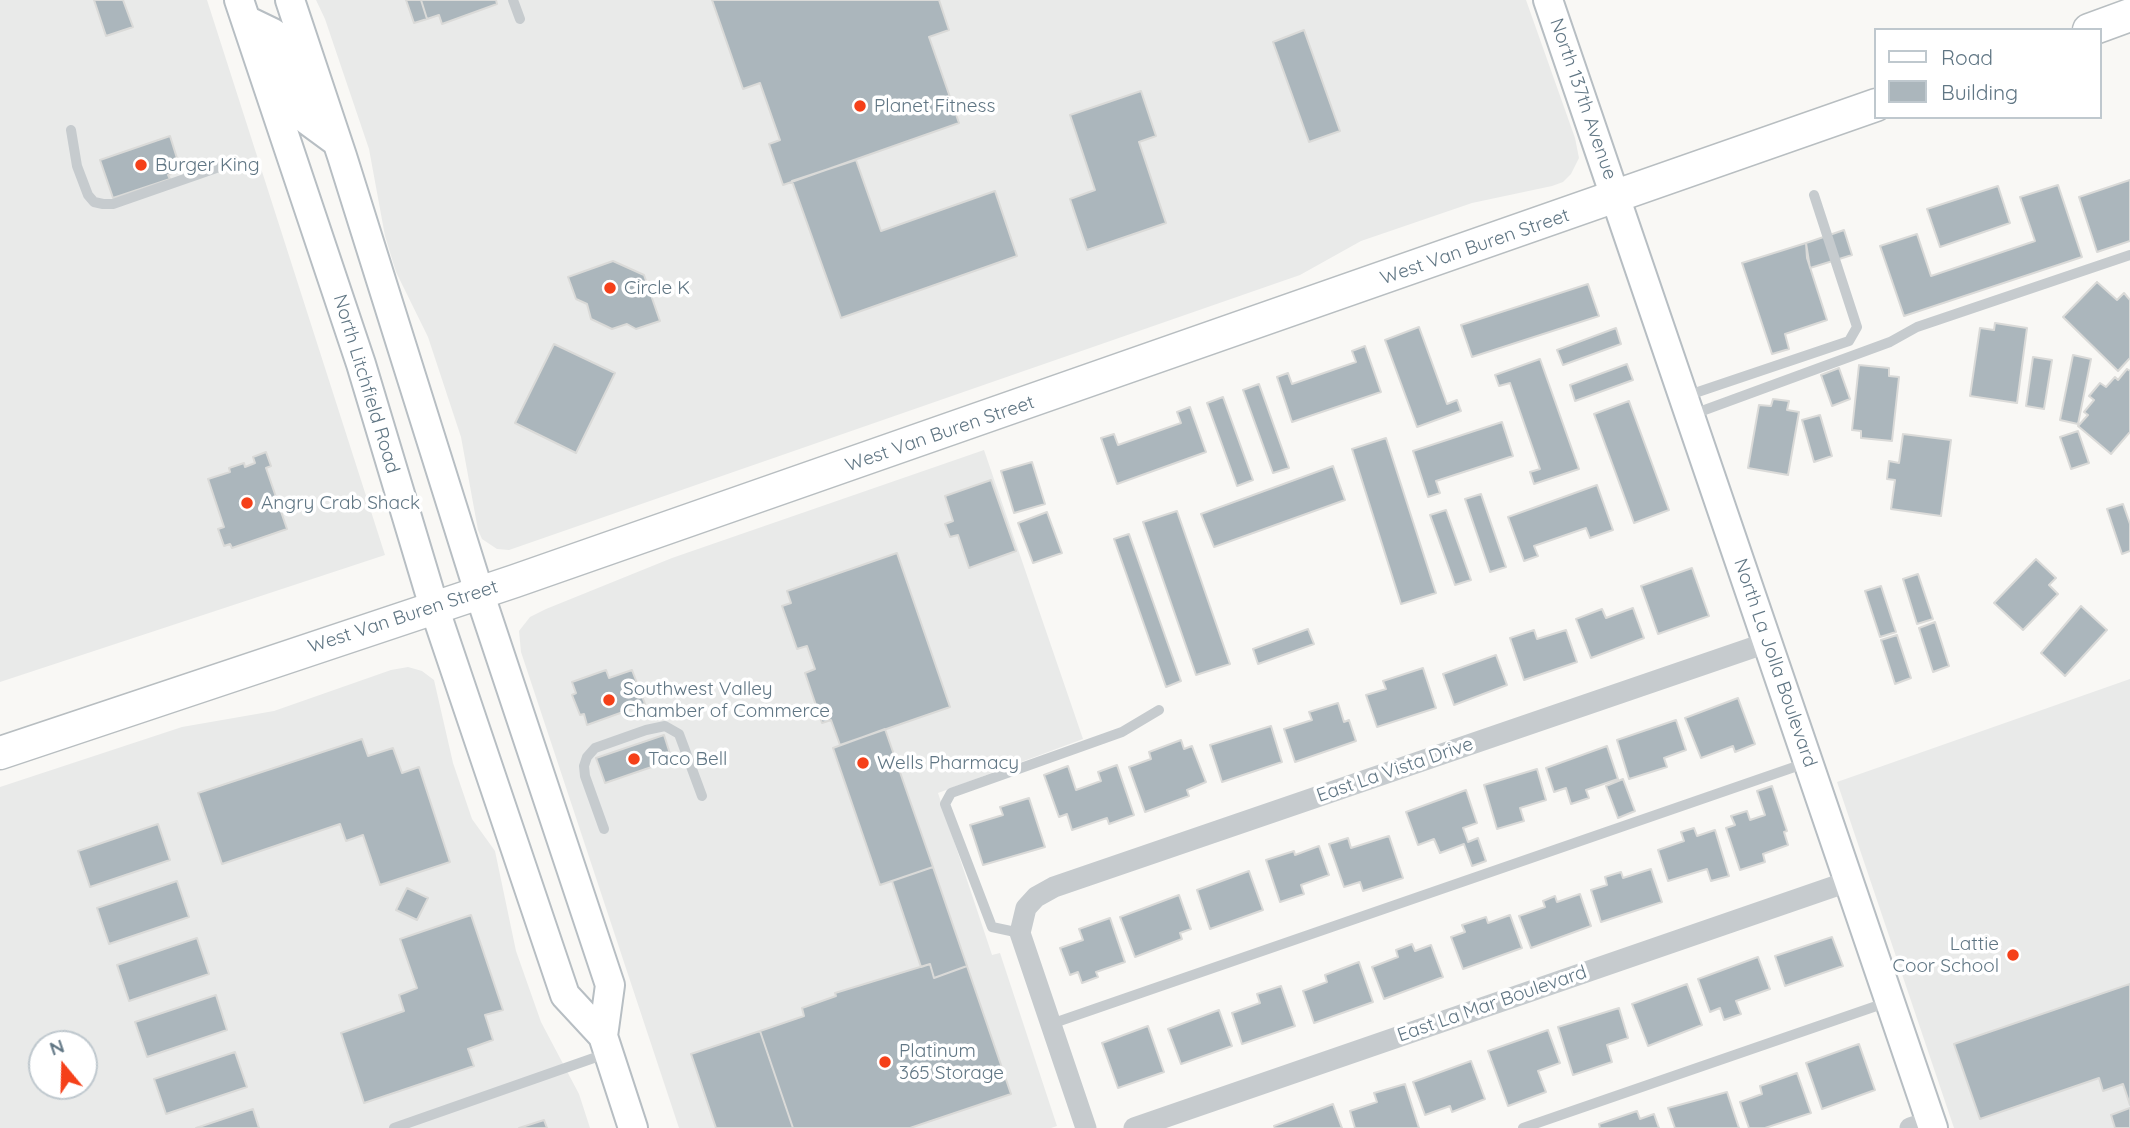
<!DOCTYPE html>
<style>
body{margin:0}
#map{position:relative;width:2130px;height:1128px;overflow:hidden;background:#f9f8f5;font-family:Quicksand,sans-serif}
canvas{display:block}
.legend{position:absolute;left:1874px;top:28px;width:228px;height:91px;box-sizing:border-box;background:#fff;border:2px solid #bfc8ce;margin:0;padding:9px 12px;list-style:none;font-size:21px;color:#607684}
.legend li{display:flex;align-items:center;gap:14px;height:35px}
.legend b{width:35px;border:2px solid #bfc8ce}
.north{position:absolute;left:28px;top:1030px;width:70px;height:70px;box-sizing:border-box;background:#fff;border:2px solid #bfc8ce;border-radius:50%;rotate:341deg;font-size:19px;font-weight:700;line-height:28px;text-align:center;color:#607684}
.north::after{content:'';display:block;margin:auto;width:24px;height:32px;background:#f54019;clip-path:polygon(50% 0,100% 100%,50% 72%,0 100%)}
</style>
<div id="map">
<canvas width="2130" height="1128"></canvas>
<ul class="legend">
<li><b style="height:9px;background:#fff"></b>Road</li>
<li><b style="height:19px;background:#abb6bc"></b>Building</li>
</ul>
<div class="north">N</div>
</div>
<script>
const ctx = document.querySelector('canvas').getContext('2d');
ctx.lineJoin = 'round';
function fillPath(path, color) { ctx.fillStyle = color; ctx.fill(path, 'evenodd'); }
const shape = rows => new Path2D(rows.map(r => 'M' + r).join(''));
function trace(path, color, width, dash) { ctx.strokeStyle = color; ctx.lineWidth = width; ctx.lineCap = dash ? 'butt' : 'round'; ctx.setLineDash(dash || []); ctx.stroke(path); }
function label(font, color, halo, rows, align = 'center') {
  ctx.font = font + ' Quicksand,sans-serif'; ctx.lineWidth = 7; ctx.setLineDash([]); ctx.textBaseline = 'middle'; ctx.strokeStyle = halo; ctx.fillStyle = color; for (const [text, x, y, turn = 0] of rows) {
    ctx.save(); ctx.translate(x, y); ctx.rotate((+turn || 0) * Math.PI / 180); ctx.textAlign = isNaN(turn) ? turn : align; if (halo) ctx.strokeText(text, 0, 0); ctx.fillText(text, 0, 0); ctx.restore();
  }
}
fillPath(shape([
 [0,0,207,0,385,555,0,682],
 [316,0,1526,0,1575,138,1579,158,1571,174,1563,182,1552,186,1472,203,1361,241,1300,275,509,550,497,549,482,539,478,530,461,437,428,337,396,272,385,236,369,149,325,19],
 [984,450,1083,739,938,793,992,955,1000,953,1057,1126,1051,1128,679,1128,521,652,519,631,530,617,546,609,672,558],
 [408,667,422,671,434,680,453,763,472,819,495,851,516,951,541,1022,579,1094,590,1128,0,1128,0,787,182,727,274,711,391,670],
 [42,1044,84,1044,84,1086,42,1086],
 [2130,679,2130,1128,1954,1128,1837,782]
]), '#e9eae9');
const building = shape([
 [94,0,123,0,133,27,106,36,94,0],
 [406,0,421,0,427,19,414,23,406,0],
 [421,0,496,0,497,4,442,24,439,15,427,19,421,0],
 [712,0,939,0,949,30,929,37,959,123,783,185,769,144,780,140,760,83,743,89,712,0],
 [1304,30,1340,131,1309,142,1273,42,1304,30],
 [1141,91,1156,136,1139,142,1166,223,1087,250,1070,199,1095,190,1070,115,1141,91],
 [170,136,181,171,168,175,170,179,113,198,100,160,170,136],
 [856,160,881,231,995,191,1017,256,841,318,792,181,856,160],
 [2130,180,2130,241,2097,252,2079,197,2130,180],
 [2058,185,2082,257,1904,316,1880,246,1917,234,1931,276,2035,241,2020,197,2058,185],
 [1998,186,2010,223,1940,247,1927,209,1998,186],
 [1844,230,1852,255,1810,268,1806,243,1844,230],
 [1806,243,1807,258,1827,320,1785,334,1789,349,1772,354,1742,263,1806,243],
 [613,261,644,275,660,321,636,329,627,324,612,329,591,319,587,304,576,299,568,277,613,261],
 [2097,282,2117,300,2124,293,2130,300,2130,358,2118,371,2063,317,2097,282],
 [1588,284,1599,316,1472,357,1461,325,1588,284],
 [1995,323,2027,328,2017,403,1970,396,1980,328,1994,330,1995,323],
 [1419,327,1447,404,1457,400,1461,411,1417,427,1385,340,1419,327],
 [1616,328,1621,344,1563,365,1557,350,1616,328],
 [554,344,615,373,576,453,515,423,554,344],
 [1365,346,1381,392,1292,422,1277,377,1288,373,1292,384,1356,362,1352,351,1365,346],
 [2073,355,2091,359,2078,424,2060,420,2073,355],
 [2033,357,2052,360,2044,409,2026,406,2033,357],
 [1540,359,1579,469,1534,484,1530,472,1540,469,1510,383,1499,386,1495,375,1540,359],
 [1627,364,1633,380,1575,401,1570,385,1627,364],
 [1859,365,1889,368,1889,376,1899,377,1892,441,1861,438,1861,431,1852,430,1859,365],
 [1839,368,1850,399,1832,406,1821,375,1839,368],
 [2127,369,2130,371,2130,432,2111,454,2078,426,2088,415,2084,412,2094,400,2089,396,2100,383,2106,387,2115,377,2118,380,2127,369],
 [1259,384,1289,468,1273,473,1243,390,1259,384],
 [1223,397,1253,480,1237,486,1207,403,1223,397],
 [1773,399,1789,401,1787,410,1799,412,1788,475,1748,468,1759,405,1771,406,1773,399],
 [1629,401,1669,510,1634,523,1594,414,1629,401],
 [1190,407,1206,452,1117,484,1101,438,1114,434,1118,445,1181,423,1177,412,1190,407],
 [1820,415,1832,456,1814,462,1802,420,1820,415],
 [1502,422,1513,456,1436,481,1440,493,1428,497,1413,451,1502,422],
 [2078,431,2089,463,2071,469,2060,437,2078,431],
 [1903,434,1951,440,1941,516,1891,509,1895,480,1887,479,1889,461,1899,463,1903,434],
 [1386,438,1436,593,1401,604,1352,449,1386,438],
 [266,452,271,466,266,468,287,529,232,548,230,544,224,546,218,529,224,527,208,479,230,472,229,468,244,463,245,467,255,463,253,457,266,452],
 [1032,462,1045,504,1014,513,1001,471,1032,462],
 [1333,466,1345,500,1214,547,1201,514,1333,466],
 [991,480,1016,551,969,568,958,535,950,537,945,524,953,521,945,496,991,480],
 [1597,485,1613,530,1590,538,1586,528,1534,546,1538,556,1524,561,1508,517,1597,485],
 [1481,494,1506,567,1490,572,1465,499,1481,494],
 [2123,504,2130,524,2130,551,2122,554,2107,509,2123,504],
 [1446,510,1471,580,1455,585,1430,515,1446,510],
 [1177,511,1230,664,1196,675,1143,522,1177,511],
 [1047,512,1062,553,1033,563,1018,523,1047,512],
 [1129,534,1181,681,1166,687,1114,539,1129,534],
 [897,553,950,707,840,745,831,720,822,723,805,673,815,669,807,646,797,649,782,606,791,603,787,591,897,553],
 [2036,559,2056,578,2049,585,2058,594,2023,630,1994,603,2036,559],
 [1692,568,1709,616,1658,634,1641,586,1692,568],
 [1918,574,1933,619,1917,624,1903,579,1918,574],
 [1881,586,1896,632,1880,637,1865,591,1881,586],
 [2081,606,2107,630,2065,676,2041,653,2081,606],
 [1633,608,1644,638,1591,658,1576,619,1602,609,1606,618,1633,608],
 [1935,622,1949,666,1933,672,1919,628,1935,622],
 [1308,629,1314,644,1258,664,1253,649,1308,629],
 [1534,630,1537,639,1566,630,1577,662,1524,680,1510,638,1534,630],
 [1897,635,1911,678,1895,684,1881,640,1897,635],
 [1496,655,1507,685,1454,705,1443,674,1496,655],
 [1423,668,1436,708,1377,727,1366,695,1386,689,1383,681,1423,668],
 [606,670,609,678,632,670,645,704,587,725,584,714,580,715,572,695,576,693,572,682,606,670],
 [1738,698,1755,744,1735,752,1733,746,1701,758,1685,718,1738,698],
 [1338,703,1344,722,1349,720,1356,741,1295,762,1284,729,1312,720,1309,712,1338,703],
 [1676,720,1686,750,1664,758,1667,767,1629,779,1617,740,1676,720],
 [1271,726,1282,762,1222,782,1210,745,1271,726],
 [885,729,933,867,880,885,833,748,885,729],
 [664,735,672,760,605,783,596,758,664,735],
 [362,739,368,756,393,748,402,773,419,767,450,862,380,885,363,835,346,841,340,824,222,864,198,793,362,739],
 [1181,740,1184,749,1192,746,1206,782,1187,790,1189,796,1145,812,1129,767,1151,759,1149,752,1181,740],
 [1607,746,1618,779,1586,790,1589,798,1571,804,1566,788,1554,792,1546,768,1607,746],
 [1117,765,1134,815,1109,824,1107,818,1072,830,1067,814,1059,817,1044,775,1068,766,1076,790,1101,781,1098,772,1117,765],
 [1537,769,1546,800,1520,808,1524,821,1497,829,1484,785,1537,769],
 [1623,779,1635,811,1618,818,1606,786,1623,779],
 [1772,786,1787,831,1784,832,1788,845,1763,854,1765,862,1740,870,1726,828,1735,825,1731,816,1747,811,1750,820,1765,815,1757,791,1772,786],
 [1466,790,1477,823,1463,828,1468,842,1478,838,1486,861,1472,866,1464,844,1440,853,1434,839,1418,845,1406,812,1466,790],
 [1029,798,1045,847,983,865,970,825,1003,815,1000,807,1029,798],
 [158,824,170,860,90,887,78,851,158,824],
 [1694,828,1697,836,1715,830,1729,876,1711,881,1707,869,1668,881,1658,850,1684,841,1681,832,1694,828],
 [1389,836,1403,878,1363,891,1360,882,1344,887,1329,844,1348,838,1351,848,1389,836],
 [1319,846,1329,875,1301,885,1304,894,1280,902,1266,860,1294,851,1295,855,1319,846],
 [933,867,967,966,934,978,930,964,921,967,892,881,933,867],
 [1651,869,1662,902,1601,922,1591,890,1607,885,1605,877,1621,872,1623,878,1651,869],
 [1249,871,1263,910,1210,929,1197,890,1249,871],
 [177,881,189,917,109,944,97,908,177,881],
 [407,888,428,898,417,920,396,910,407,888],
 [1580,894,1591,926,1531,948,1519,916,1545,907,1543,901,1555,896,1557,902,1580,894],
 [1179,895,1191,929,1180,933,1182,939,1135,957,1120,917,1179,895],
 [471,915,503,1010,485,1015,493,1040,468,1049,474,1066,364,1103,341,1033,404,1011,399,995,417,988,400,939,471,915],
 [1510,915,1522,948,1463,969,1451,937,1465,932,1462,925,1486,917,1488,923,1510,915],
 [1110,918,1125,962,1096,972,1098,977,1082,983,1078,972,1070,975,1060,948,1083,940,1079,929,1110,918],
 [1832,937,1843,966,1785,986,1775,956,1832,937],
 [197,938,209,974,129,1001,117,965,197,938],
 [1412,944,1415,951,1431,945,1443,977,1384,999,1372,967,1398,957,1396,950,1412,944],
 [1758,957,1770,989,1736,1001,1741,1014,1724,1020,1720,1008,1710,1012,1698,979,1758,957],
 [1359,962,1373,1002,1314,1023,1303,991,1327,982,1325,975,1359,962],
 [930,964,934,978,967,966,1011,1094,910,1128,793,1128,760,1031,804,1016,802,1008,836,996,835,993,930,964],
 [1687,984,1702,1025,1648,1046,1632,1004,1687,984],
 [2130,984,2130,1105,2123,1084,2103,1091,2099,1078,1980,1119,1954,1044,2130,984],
 [1281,986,1295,1026,1242,1044,1232,1013,1260,1003,1257,994,1281,986],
 [216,995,227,1030,147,1057,135,1022,216,995],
 [1619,1008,1628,1038,1607,1045,1612,1062,1573,1075,1558,1027,1619,1008],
 [1219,1010,1232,1046,1181,1064,1168,1029,1219,1010],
 [1148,1026,1164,1072,1118,1088,1102,1043,1148,1026],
 [1548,1030,1560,1063,1538,1071,1546,1092,1508,1106,1488,1051,1548,1030],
 [760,1031,793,1128,716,1128,691,1054,760,1031],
 [1859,1044,1875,1090,1822,1109,1806,1063,1859,1044],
 [235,1052,247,1087,166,1114,154,1079,235,1052],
 [1471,1061,1485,1099,1452,1112,1450,1106,1425,1115,1413,1082,1471,1061],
 [1797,1073,1811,1113,1765,1128,1749,1128,1740,1102,1762,1094,1760,1086,1797,1073],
 [1405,1084,1419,1128,1355,1128,1350,1111,1377,1102,1374,1093,1405,1084],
 [1727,1092,1739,1128,1675,1128,1668,1108,1727,1092],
 [1333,1104,1342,1128,1275,1128,1274,1126,1333,1104],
 [2130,1108,2130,1128,2115,1128,2111,1115,2130,1108],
 [253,1109,259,1128,196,1128,253,1109],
 [1637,1111,1640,1119,1654,1114,1659,1128,1600,1128,1599,1124,1637,1111],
 [544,1120,547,1128,519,1128,544,1120]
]);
fillPath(building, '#abb6bc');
trace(building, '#dadad8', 2);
const secondary = shape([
 [239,0,361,364,434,607,565,995,603,1036],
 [290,0,342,156,479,592,610,985,603,1036,633,1128],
 [1548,0,1933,1128],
 [246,20,273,33,280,41,307,120,337,142]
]);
const primary = shape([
 [2089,30,2130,15],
 [0,753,515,581,1876,105]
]);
trace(secondary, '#b7bec3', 32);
trace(primary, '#b8bec1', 35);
trace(shape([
 [513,0,520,19],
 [71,130,77,166,88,195,94,202,103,204,113,204,222,166],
 [1686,396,1849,341,1857,327,1814,195],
 [1691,415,1890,342,1917,327,2130,255],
 [604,829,585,776,584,766,587,757,595,748,646,730,665,726,679,734,702,796],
 [1020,933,992,927,945,804,951,793,1122,732,1159,710],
 [1051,1024,1806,763],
 [394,1128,608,1053],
 [1523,1128,1888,1002]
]), '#c6cbce', 10);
trace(shape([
 [1086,1128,1020,933,1026,908,1036,897,1054,887,1769,642],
 [1134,1128,1850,881],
 [1910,1128,1931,1121]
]), '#c6cbce', 21);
trace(secondary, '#fff', 28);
trace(primary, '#fff', 32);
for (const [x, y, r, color] of [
 [860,106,7,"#f54019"],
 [141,165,7,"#f54019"],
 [610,288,7,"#f54019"],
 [247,503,7,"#f54019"],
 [609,700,7,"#f54019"],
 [634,759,7,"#f54019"],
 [863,763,7,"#f54019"],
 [2013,955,7,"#f54019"],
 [885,1062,7,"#f54019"]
]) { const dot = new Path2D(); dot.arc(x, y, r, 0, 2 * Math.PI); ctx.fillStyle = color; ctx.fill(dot); trace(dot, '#fff', 2.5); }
label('19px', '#607684', '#fff', [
 ["North 137th Avenue",1583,99,71],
 ["West Van Buren Street",1475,247,-19],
 ["North Litchfield Road",366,384,73],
 ["West Van Buren Street",940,434,-19],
 ["West Van Buren Street",403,617,-18],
 ["North La Jolla Boulevard",1775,663,71],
 ["East La Vista Drive",1395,770,-19],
 ["East La Mar Boulevard",1492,1004,-19]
]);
label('19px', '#607684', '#fff', [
 ["Planet Fitness",874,106],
 ["Burger King",155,165],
 ["Circle K",624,288],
 ["Angry Crab Shack",261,503],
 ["Southwest Valley",623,689],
 ["Chamber of Commerce",623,711],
 ["Taco Bell",648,759],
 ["Wells Pharmacy",877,763],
 ["Lattie",1999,944,"right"],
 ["Coor School",1999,966,"right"],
 ["Platinum",899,1051],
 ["365 Storage",899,1073]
], 'left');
</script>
